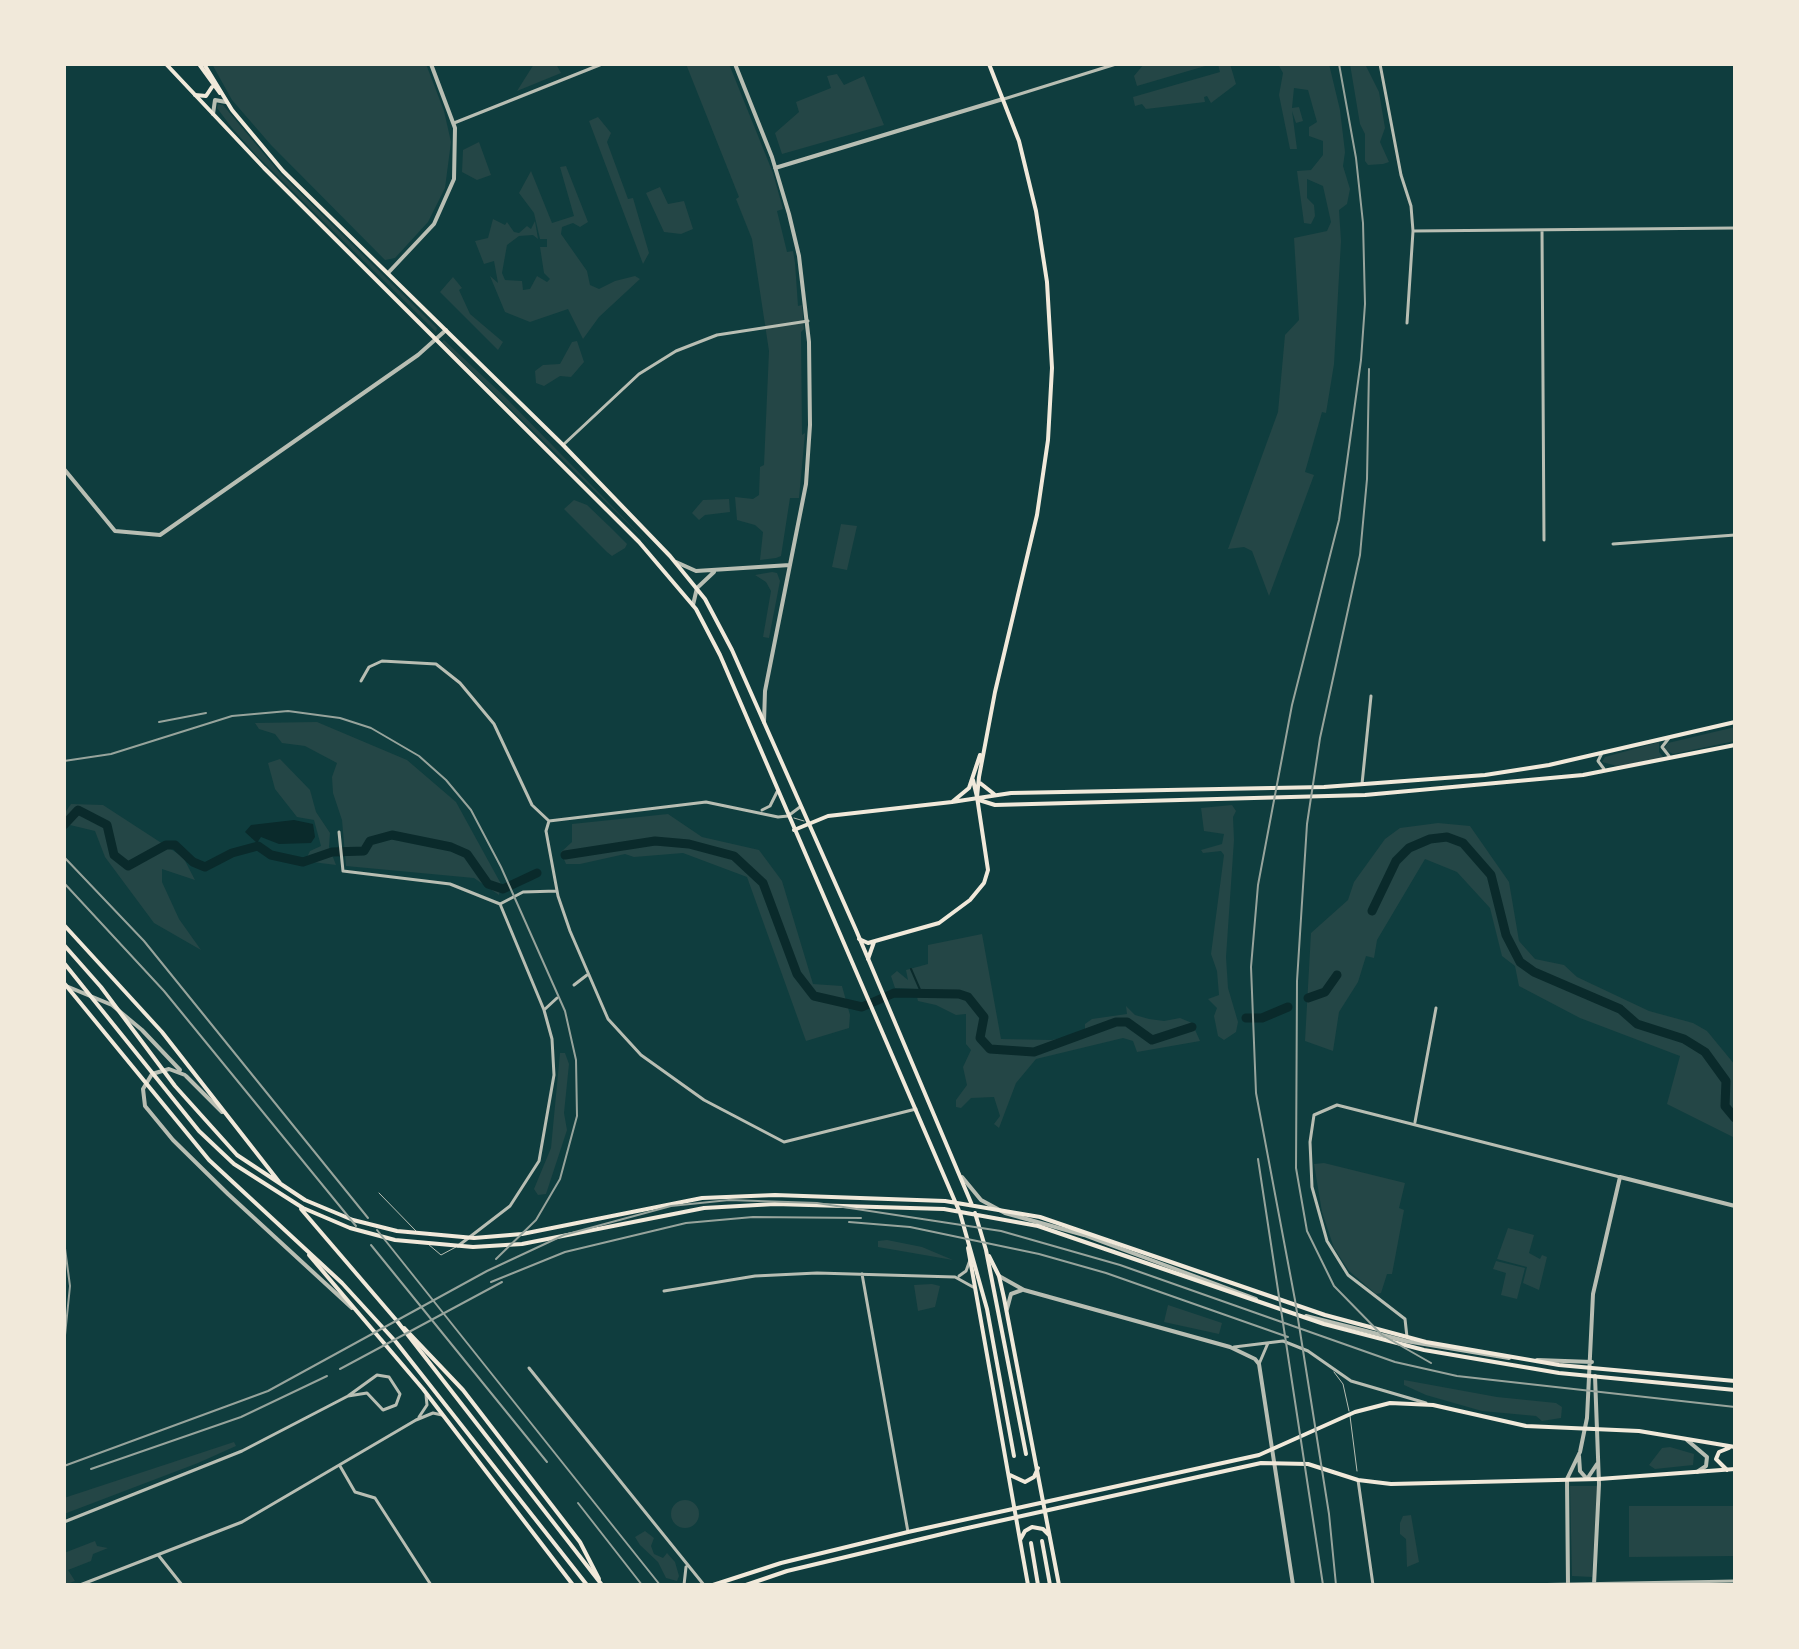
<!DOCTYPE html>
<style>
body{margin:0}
#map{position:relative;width:1799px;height:1649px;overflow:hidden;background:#0f3d3e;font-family:Ubuntu,sans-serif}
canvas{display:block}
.frame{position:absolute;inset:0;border:66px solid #f1e9da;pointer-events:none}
</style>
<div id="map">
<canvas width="1799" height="1649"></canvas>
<div class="frame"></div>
</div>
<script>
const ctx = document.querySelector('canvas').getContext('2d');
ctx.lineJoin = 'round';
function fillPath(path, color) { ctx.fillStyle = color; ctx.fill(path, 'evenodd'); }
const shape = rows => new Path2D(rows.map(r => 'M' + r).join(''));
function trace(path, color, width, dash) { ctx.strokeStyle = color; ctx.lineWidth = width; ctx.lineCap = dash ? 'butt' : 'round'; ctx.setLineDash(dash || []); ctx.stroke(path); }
fillPath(shape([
 [212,64,426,64,444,111,451,142,445,188,428,222,395,258,385,260,271,145,232,100],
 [534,64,556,64,561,73,517,91],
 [686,64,729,64,773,173,783,209,777,211,787,252,793,251,795,263,798,306,802,305,804,329,801,332,802,435,805,433,799,498,790,498,781,556,776,558,760,560,763,532,755,525,737,520,735,497,753,499,759,495,760,467,764,465,769,351,752,239,736,199,739,197],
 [1144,64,1212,64,1137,86,1134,76],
 [1218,64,1230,64,1236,84,1211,103,1207,96,1204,97,1205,102,1146,109,1142,104,1135,106,1133,97,1220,72],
 [1278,64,1329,64,1340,110,1345,152,1343,166,1350,189,1347,204,1339,210,1341,241,1334,364,1326,413,1322,412,1305,472,1314,475,1269,596,1252,551,1244,547,1228,549,1278,412,1285,335,1299,320,1294,238,1327,231,1331,222,1323,186,1307,179,1307,198,1314,205,1315,216,1311,224,1304,223,1297,171,1311,170,1323,155,1323,141,1309,136,1309,127,1317,122,1308,90,1294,88,1292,108,1299,107,1303,121,1296,123,1292,111,1297,149,1290,149,1279,95,1283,73],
 [1350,64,1365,64,1379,92,1385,128,1380,142,1389,162,1383,164,1368,165,1365,161,1365,134,1360,124],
 [837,74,844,85,864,76,884,125,782,154,775,133,799,112,796,102,831,88,827,76],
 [218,104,223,105,280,173,437,328,436,332,257,156,232,128,217,108],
 [598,117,611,133,607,142,628,199,633,198,649,253,643,264,589,121],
 [479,142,491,175,477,180,462,172,463,150],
 [566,166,588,222,580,227,573,223,562,227,561,234,587,271,590,285,599,289,615,281,635,276,640,279,599,317,583,339,568,309,530,322,505,312,490,276,498,283,494,261,484,264,475,241,488,238,493,219,505,225,507,222,514,232,519,233,527,226,531,229,535,221,538,239,533,235,519,236,507,245,502,273,505,280,522,281,523,290,530,289,537,276,547,282,550,279,544,273,540,247,547,247,547,239,540,239,534,213,519,193,531,171,552,223,574,216,560,167],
 [660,187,668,204,684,201,693,229,681,234,664,232,646,193],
 [453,277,462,288,459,290,470,314,503,342,498,350,440,292],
 [444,340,505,397,655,550,442,342],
 [577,341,584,362,571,377,560,376,544,386,536,383,535,371,543,365,560,364,572,342],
 [574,500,587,505,609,526,627,544,625,548,612,556,607,552,564,509],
 [703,500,729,499,730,512,705,515,699,520,692,513],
 [841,524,857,526,847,570,832,567],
 [772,572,777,573,780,581,769,638,763,637,771,591,766,582,755,575],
 [317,722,407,760,456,802,501,884,499,895,474,878,346,866,342,820,333,793,332,777,337,763,305,746,282,743,275,734,259,729,255,723],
 [1735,727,1735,741,1673,754,1664,749,1668,743],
 [1659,742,1659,752,1664,758,1617,766,1602,762,1605,757],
 [280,759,310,790,316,812,330,833,329,847,336,865,305,861,310,851,321,846,314,820,297,817,275,789,268,763],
 [71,804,103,805,183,857,195,880,162,869,162,882,179,919,201,950,154,923,105,857,95,831,70,825,64,814],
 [1232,805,1236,811,1233,817,1234,840,1226,957,1228,988,1238,1022,1236,1032,1224,1040,1218,1036,1214,1016,1217,1008,1208,999,1219,995,1217,971,1211,954,1224,855,1221,851,1203,853,1201,850,1222,844,1224,834,1204,831,1201,808],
 [668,814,702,837,759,850,782,881,813,984,842,986,850,1015,849,1028,806,1041,747,877,683,853,634,857,625,854,580,864,566,864,561,852,572,842,572,824],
 [1438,823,1470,826,1509,882,1519,941,1535,959,1564,965,1577,977,1649,1011,1693,1023,1707,1031,1735,1065,1735,1138,1667,1104,1680,1056,1580,1018,1519,986,1515,966,1502,956,1490,908,1457,872,1425,859,1377,940,1374,958,1366,956,1358,982,1339,1012,1333,1051,1305,1041,1311,933,1348,900,1354,882,1385,839,1400,828],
 [982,934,1001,1039,1052,1040,1085,1033,1085,1024,1092,1019,1127,1014,1126,1006,1135,1015,1149,1019,1164,1021,1180,1018,1192,1023,1200,1041,1137,1052,1133,1041,1123,1038,1036,1059,1016,1083,999,1128,994,1124,1000,1116,994,1097,971,1098,961,1108,956,1107,956,1100,967,1085,963,1067,971,1050,966,1044,966,1014,956,1015,936,1005,918,1001,915,989,895,988,891,976,897,971,908,980,906,970,928,964,928,945],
 [560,1053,565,1053,569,1064,564,1113,567,1130,546,1194,538,1195,534,1189,551,1148],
 [1324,1163,1405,1183,1399,1208,1404,1210,1392,1274,1387,1274,1381,1293,1376,1294,1349,1271,1334,1248,1322,1212,1314,1164],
 [1508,1228,1534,1235,1529,1253,1540,1259,1542,1255,1547,1257,1539,1290,1523,1283,1527,1267,1497,1259],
 [887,1240,922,1247,953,1260,878,1247,878,1241],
 [1496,1261,1525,1268,1517,1299,1501,1295,1506,1273,1493,1269],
 [932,1284,940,1286,935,1307,918,1311,914,1285],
 [1168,1305,1222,1323,1219,1334,1164,1322],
 [1404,1380,1497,1397,1556,1403,1562,1407,1561,1418,1542,1421,1536,1416,1482,1411,1426,1395,1404,1385],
 [234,1442,236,1446,198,1463,64,1514,64,1498],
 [1670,1447,1694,1454,1693,1465,1655,1469,1649,1465,1662,1448],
 [1570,1486,1597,1486,1592,1577,1572,1576],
 '671 1514a14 14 0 1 1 28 0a14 14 0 1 1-28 0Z',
 [1629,1506,1733,1506,1734,1556,1629,1557],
 [1411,1515,1419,1562,1407,1567,1406,1539,1400,1534,1400,1523,1403,1516],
 [645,1531,654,1538,651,1546,654,1554,663,1558,667,1553,675,1562,679,1576,677,1581,666,1578,658,1562,640,1545,635,1537],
 [95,1541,97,1546,108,1548,93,1554,91,1561,68,1570,75,1581,64,1585,64,1553]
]), '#244646');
fillPath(shape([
 [294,820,313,824,315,837,311,843,279,844,261,837,257,843,245,832,251,825]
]), '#0a2a2b');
trace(shape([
 [911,969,921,992]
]), '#0a2a2b', 2);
trace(shape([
 [64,825,78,810,107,825,114,855,128,866,166,845,175,845,193,862,205,867,232,853,258,846,271,855,303,862,332,852,364,851,370,841,392,835,451,847,467,854,488,884,503,889,537,873],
 [565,855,655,841,689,844,734,856,763,883,797,974,814,996,862,1007,894,993,959,994,968,997,984,1017,980,1038,990,1049,1034,1052,1116,1022,1127,1022,1152,1040,1192,1027],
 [1372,911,1396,861,1409,848,1430,839,1447,837,1463,843,1491,875,1506,935,1520,962,1534,972,1620,1009,1637,1024,1684,1039,1705,1052,1726,1081,1725,1106,1735,1118],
 [1308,998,1325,992,1337,975],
 [1246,1018,1262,1018,1288,1007]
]), '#0a2a2b', 9);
trace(shape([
 [794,818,804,821],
 [379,1193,416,1231],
 [428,1244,441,1255,456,1247],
 [1334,1372,1343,1384,1349,1411],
 [1350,1416,1357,1471]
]), '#b8beb3', 1);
trace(shape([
 [1380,64,1401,175,1411,206,1413,231,1407,323],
 [1004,99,1116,64],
 [454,123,602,64],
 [1542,230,1544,540],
 [1413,231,1735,228],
 [563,445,639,374,676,351,717,335,808,321],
 [1613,544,1735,535],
 [361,681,369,667,382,661,436,664,460,683,494,724,532,805,549,821],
 [1669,738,1662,747,1669,756],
 [1602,753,1598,761,1604,769],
 [1362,784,1371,696],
 [762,810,770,806,777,792],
 [549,821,546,831,558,896,570,931,608,1019,641,1055,704,1100,784,1142,916,1109],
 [549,821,706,802,778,817,788,816,800,807],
 [339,832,343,871,450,884,500,904,544,1010,552,1039,554,1075,539,1161,510,1206,458,1246],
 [500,904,523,892,557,891],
 [574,985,587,975],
 [544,1010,557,998],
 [1415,1122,1436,1008],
 [862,1274,908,1532],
 [959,1276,966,1271,970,1260],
 [664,1291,755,1276,817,1273,955,1277,973,1287],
 [1407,1337,1405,1319,1348,1275,1327,1241,1312,1187,1310,1142,1314,1115,1337,1105,1620,1177],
 [1234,1347,1283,1341,1308,1351,1351,1381,1426,1403],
 [1259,1364,1268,1343],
 [529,1368,704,1585],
 [419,1417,427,1405,426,1395],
 [340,1466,355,1492,375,1498,431,1585],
 [1358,1480,1373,1585],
 [64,1522,242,1451,348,1396,377,1375,389,1377,400,1394,396,1405,383,1410,367,1393,348,1396],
 [159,1556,182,1585],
 [80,1585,242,1522,416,1420,433,1413,442,1415],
 [684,1585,686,1567],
 [1520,1585,1735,1581]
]), '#b8beb3', 3);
trace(shape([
 [735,64,772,157,789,214,799,256,809,342,810,425,806,484,765,691,764,722],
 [213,114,215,100,226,102],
 [775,168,1003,99],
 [388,273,434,224,454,179,455,128,431,64],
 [64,469,115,531,160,535,418,355,446,330],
 [676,562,696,571,790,565],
 [693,605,697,588,714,572],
 [66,986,112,1005,142,1030,180,1070],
 [185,1075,169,1069,152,1074,143,1089,145,1106,173,1140,228,1194,352,1308],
 [186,1076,222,1112],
 [962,1177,981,1200,1005,1213,1084,1235,1256,1299],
 [999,1276,1024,1290,1230,1347,1255,1359,1259,1364,1293,1585],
 [1007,1309,1011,1294,1022,1290],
 [1306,1316,1406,1341,1509,1358],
 [1537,1360,1592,1362],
 [1687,1440,1707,1457,1706,1466,1697,1472],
 [1579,1456,1580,1471,1587,1479,1597,1464],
 [1568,1585,1567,1479,1580,1452,1587,1418,1593,1294,1620,1177,1735,1206],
 [1594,1585,1599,1484,1595,1376]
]), '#b8beb3', 4);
trace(shape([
 [199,64,220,93],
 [195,95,206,96,212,87],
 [973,780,977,797],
 [980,783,994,794],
 [979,800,995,805,1365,795,1583,775,1735,745],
 [952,802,1011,793,1324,787,1485,775,1549,765,1735,722],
 [794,830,828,816,952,802,969,788,980,755],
 [859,939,868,943,939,923,970,900,984,883,988,870,977,797,979,777,995,692,1037,515,1048,440,1052,368,1047,282,1036,211,1019,141,989,64],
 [868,959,874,942],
 [968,1248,1028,1585],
 [309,1255,423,1389,573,1585],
 [989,1256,999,1276,1004,1298,1059,1585],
 [404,1328,463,1390,580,1542,599,1579],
 [1727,1470,1716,1459,1719,1452,1729,1448],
 [1010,1475,1025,1482,1034,1477,1038,1468],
 [1020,1540,1025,1531,1032,1527,1043,1529,1049,1535],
 [713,1585,781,1563,908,1532,1259,1455,1355,1412,1390,1403,1433,1405,1526,1426,1639,1431,1735,1447],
 [746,1585,787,1571,963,1529,1261,1463,1308,1464,1358,1480,1391,1484,1599,1479,1735,1469]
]), '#f1e9da', 4);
trace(shape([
 [166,64,264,168,639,542,696,609,720,655,960,1213,987,1309,1014,1456],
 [204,64,232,110,283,171,563,445,670,556,705,599,732,650,856,930,972,1205],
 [64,925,162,1032,280,1183],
 [64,945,101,987,175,1086,237,1155,305,1200,353,1220,397,1231,474,1238,522,1234,702,1198,775,1195,945,1201,1040,1217,1325,1315,1426,1342,1559,1365,1735,1381],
 [64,963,199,1131,234,1164,303,1208,350,1228,395,1240,473,1247,522,1244,704,1208,775,1204,944,1209,1038,1226,1324,1324,1424,1350,1559,1373,1735,1390],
 [64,983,209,1160,342,1283,396,1342,587,1585],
 [301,1209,397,1321,602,1585],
 [975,1213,986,1250,1026,1454],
 [1042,1541,1050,1585],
 [1031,1543,1038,1585]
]), '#f1e9da', 4);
trace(shape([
 [1369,369,1367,479,1360,555,1320,738,1307,824,1297,981,1296,1168,1307,1231,1334,1286,1382,1335,1431,1363],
 [159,722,206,713],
 [64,761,111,754,232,716,288,711,340,718,371,728,419,756,446,780,471,810,501,867,565,1011,576,1060,577,1116,560,1179,536,1220,496,1259],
 [64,857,144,941,368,1218],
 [64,883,164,991,356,1226],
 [1258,1159,1323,1585],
 [849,1222,910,1227,1039,1254,1106,1273,1288,1337],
 [377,1230,660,1585],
 [64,1241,70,1286,64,1345],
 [371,1245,547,1462],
 [491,1282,565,1252,686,1223,753,1217,861,1218],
 [340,1369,502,1282],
 [64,1466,268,1391,487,1271,564,1235,671,1206,729,1200,817,1203,1001,1231,1120,1265,1395,1362,1457,1376,1735,1407],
 [91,1469,241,1417,327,1376],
 [578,1503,642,1585],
 [1336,1585,1329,1514,1295,1300,1256,1093,1251,967,1258,885,1292,705,1339,520,1361,360,1365,304,1363,223,1356,158,1339,64]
]), '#97a49c', 2);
</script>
